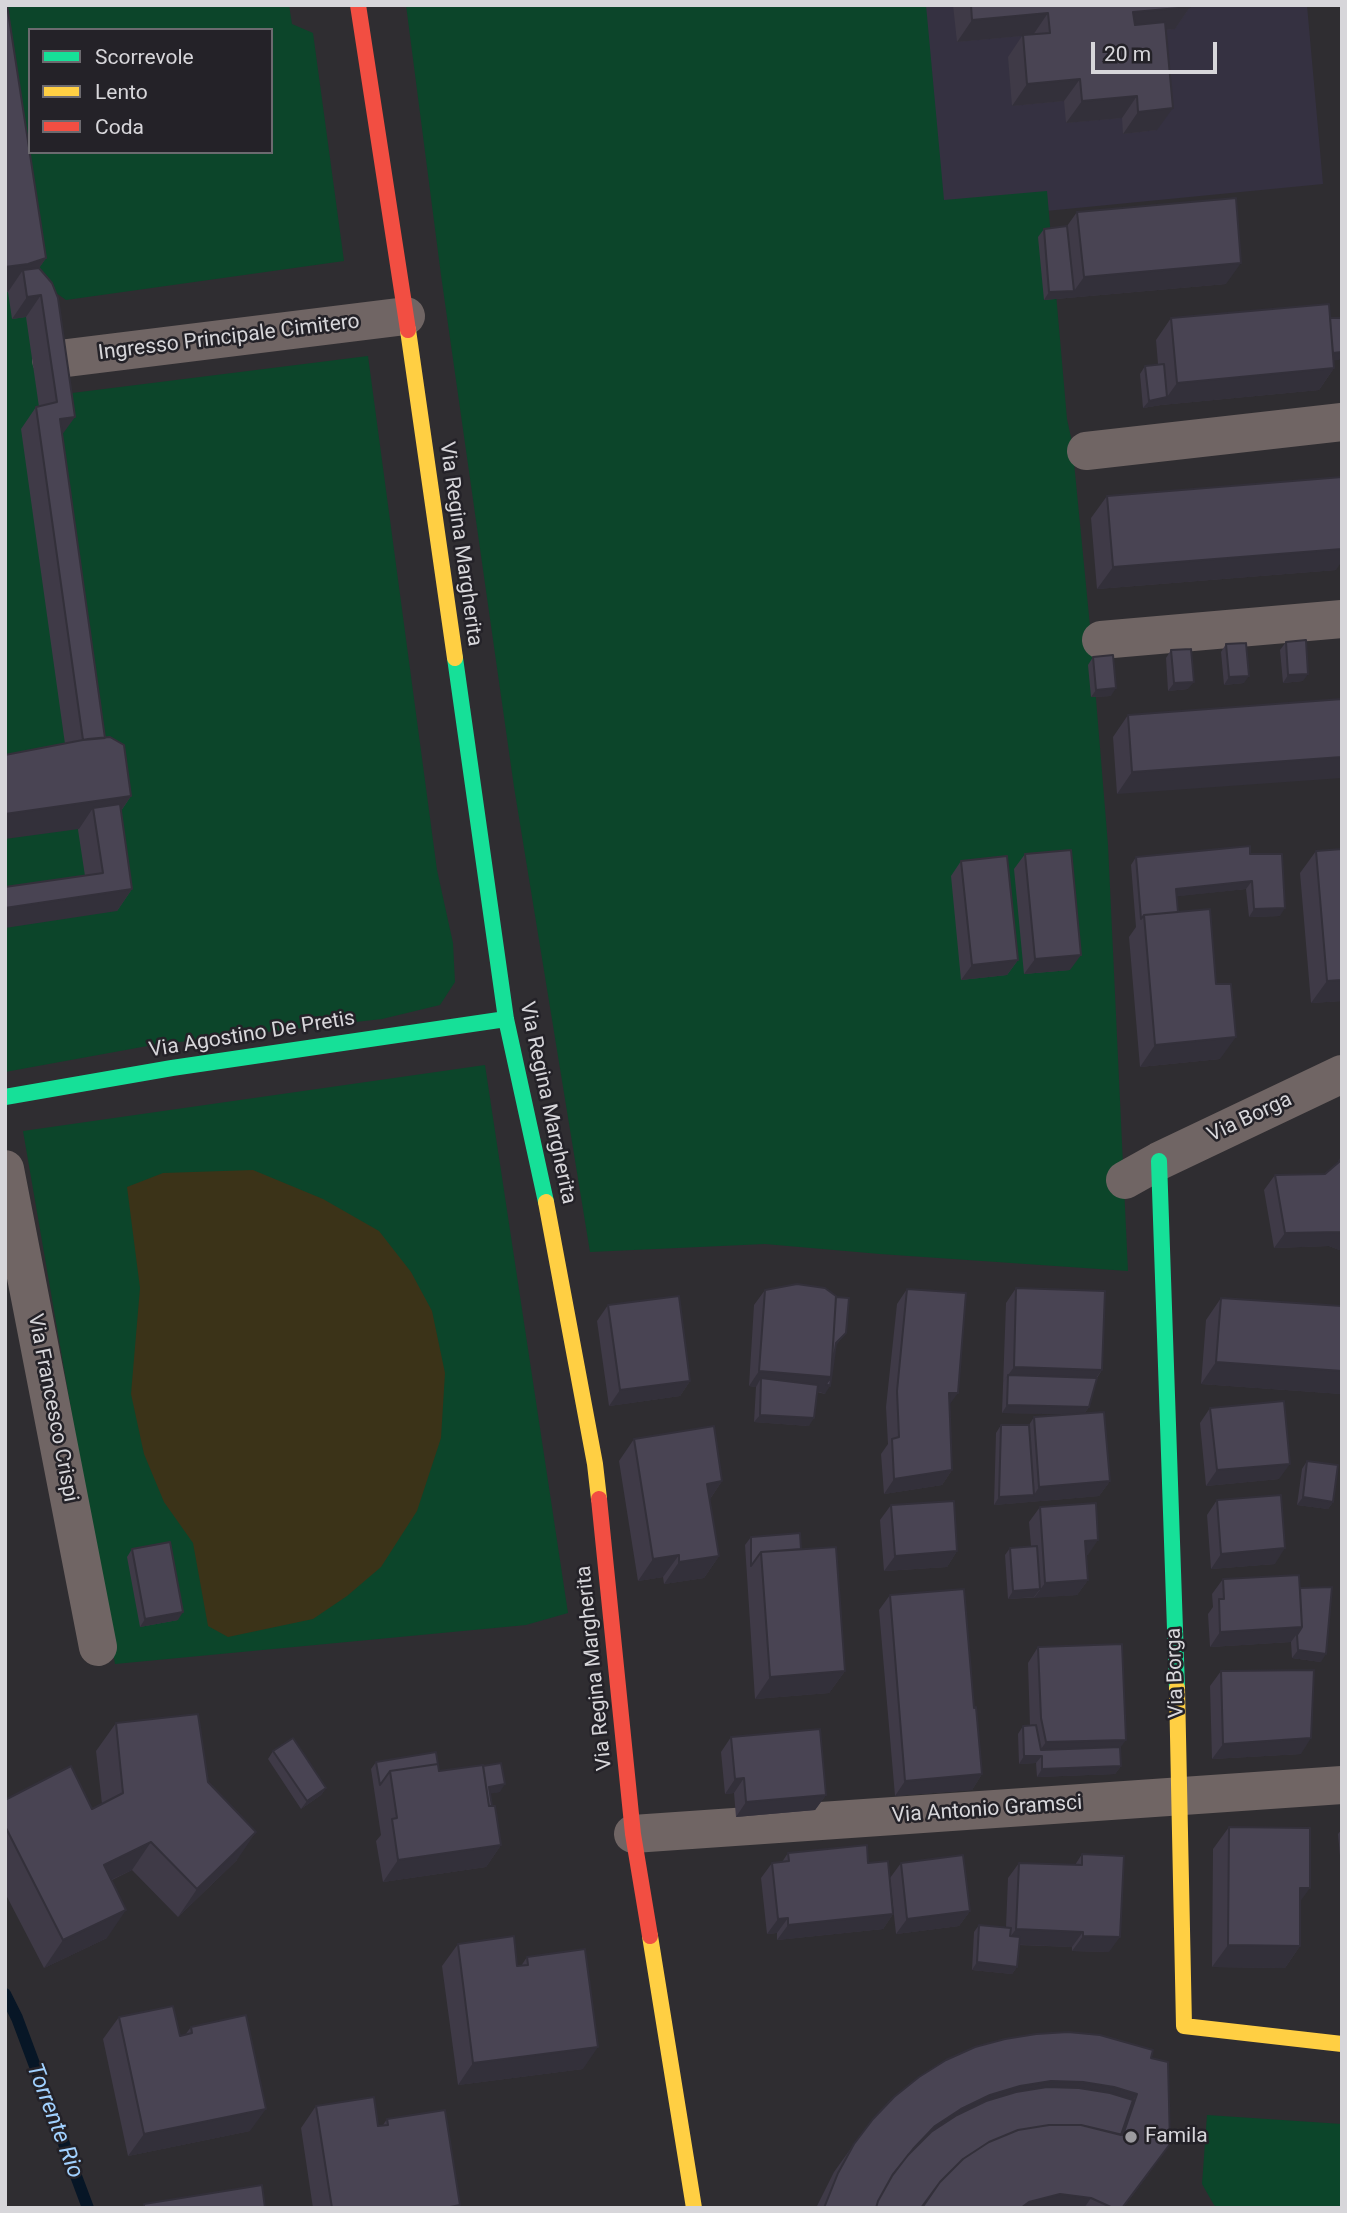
<!DOCTYPE html>
<style>
body{margin:0}
#map{position:relative;width:1347px;height:2213px;overflow:hidden;background:#2f2d31;font-family:Roboto,sans-serif}
canvas{display:block}
.frame{position:absolute;inset:0;border:7px solid #d7d6da;pointer-events:none}
.legend{position:absolute;left:28px;top:28px;width:245px;height:126px;box-sizing:border-box;background:#242228;border:2px solid #6c6a6f;margin:0;padding:9px 12px;list-style:none;font-size:21px;color:#d7d6da}
.legend li{display:flex;align-items:center;gap:14px;height:35px}
.legend b{width:35px;border:2px solid #6c6a6f}
.scale{position:absolute;left:1091px;top:42px;width:126px;height:32px;box-sizing:border-box;border:4px solid #d7d6da;border-top:0;padding-left:9px;font-size:21px;line-height:24px;white-space:nowrap;color:#d7d6da;-webkit-text-stroke:5px #242228;paint-order:stroke}
</style>
<div id="map">
<canvas width="1347" height="2213"></canvas>
<div class="frame"></div>
<ul class="legend">
<li><b style="height:9px;background:#16e098"></b>Scorrevole</li>
<li><b style="height:9px;background:#ffcf43"></b>Lento</li>
<li><b style="height:9px;background:#f24e42"></b>Coda</li>
</ul>
<div class="scale">20 m</div>
</div>
<script>
const ctx = document.querySelector('canvas').getContext('2d');
ctx.lineJoin = 'round';
function fillPath(path, color) { ctx.fillStyle = color; ctx.fill(path, 'evenodd'); }
const shape = rows => new Path2D(rows.map(r => 'M' + r).join(''));
function trace(path, color, width, dash) { ctx.strokeStyle = color; ctx.lineWidth = width; ctx.lineCap = dash ? 'butt' : 'round'; ctx.setLineDash(dash || []); ctx.stroke(path); }
function label(font, color, halo, rows, align = 'center') {
  ctx.font = font + ' Roboto,sans-serif'; ctx.lineWidth = 5; ctx.setLineDash([]); ctx.textBaseline = 'middle'; ctx.strokeStyle = halo; ctx.fillStyle = color; for (const [text, x, y, turn = 0] of rows) {
    ctx.save(); ctx.translate(x, y); ctx.rotate((+turn || 0) * Math.PI / 180); ctx.textAlign = isNaN(turn) ? turn : align; if (halo) ctx.strokeText(text, 0, 0); ctx.fillText(text, 0, 0); ctx.restore();
  }
}
fillPath(shape([
 [914,5,1307,5,1323,184,933,222]
]), '#353141');
fillPath(shape([
 [5,5,289,5,292,24,313,33,344,261,66,300,52,290,36,285],
 [30,30,271,30,271,152,30,152],
 [406,5,926,5,944,200,1047,191,1067,419,1072,442,1090,626,1108,845,1128,1271,880,1254,765,1244,590,1252,514,787,441,275],
 [5,147,56,395,368,356,437,870,453,943,455,982,440,1005,382,1019,153,1045,5,1072],
 [485,1065,568,1613,526,1625,115,1664,23,1131],
 [1207,2115,1342,2124,1342,2208,1218,2208,1214,2205,1202,2184]
]), '#0c452a');
fillPath(shape([
 [253,1170,323,1199,379,1231,411,1272,432,1311,445,1373,441,1438,417,1511,381,1567,347,1596,313,1619,228,1637,208,1626,193,1543,164,1502,144,1454,131,1394,140,1288,127,1187,163,1173]
]), '#3b3318');
trace(shape([
 [5,1994,17,2018,88,2208]
]), '#071626', 12);
trace(shape([
 [51,360,406,316],
 [1086,451,1342,422],
 [1101,640,1342,619],
 [5,1169,98,1647],
 [1125,1180,1159,1161,1342,1074],
 [633,1834,1342,1785]
]), '#706564', 38);
trace(shape([
 [455,658,506,1019,546,1202],
 [5,1097,172,1068,506,1019],
 [1159,1161,1177,1688]
]), '#16e098', 16);
trace(shape([
 [408,330,455,658],
 [546,1202,595,1464,599,1499],
 [1177,1688,1184,2026,1342,2044],
 [650,1936,694,2208]
]), '#ffcf43', 16);
trace(shape([
 [358,5,408,330],
 [599,1499,633,1834,650,1936]
]), '#f24e42', 16);
fillPath(shape([
 [5,5,46,258,39,268,105,738,131,796,121,811,132,889,117,911,85,876,65,744,21,429,36,407,39,407,26,317,12,319,8,292],
 [953,5,1190,5,1190,7,1175,29,1165,30,1157,130,1123,134,1122,118,1066,123,1064,101,1012,106,1008,57,1022,36,957,42],
 [1077,212,1226,284,1044,300,1038,237,1044,229,1067,226],
 [1171,318,1330,318,1339,360,1334,360,1334,368,1319,390,1161,405,1143,408,1140,374,1145,366,1158,364,1156,340],
 [1107,496,1336,570,1097,589,1091,518],
 [1286,642,1303,681,1283,683,1280,650],
 [1226,644,1244,683,1224,685,1221,652],
 [1171,650,1188,689,1168,691,1166,658],
 [1093,657,1111,696,1091,697,1088,665],
 [1342,699,1117,794,1113,737,1128,715],
 [1342,849,1342,1001,1311,1003,1300,873,1316,851],
 [1025,854,1070,970,1024,974,1014,869],
 [1250,854,1280,916,1249,917,1246,889,1177,896,1178,912,1220,1059,1140,1067,1129,937,1136,927,1131,865,1136,857],
 [961,861,1018,960,1007,975,961,980,951,876],
 [1342,1155,1342,1251,1329,1246,1274,1248,1264,1190,1275,1175,1325,1174,1336,1165],
 [1016,1288,1102,1370,1097,1378,1089,1407,1084,1414,1110,1481,1099,1496,994,1505,996,1433,1001,1425,1029,1425,1034,1417,1072,1414,1002,1413,1006,1303],
 [907,1289,950,1404,952,1470,942,1485,884,1494,881,1454,888,1444,886,1407,897,1304],
 [765,1290,846,1333,836,1345,825,1394,817,1392,809,1426,754,1422,756,1387,749,1386,754,1305],
 [1221,1298,1342,1306,1342,1394,1201,1384,1206,1320],
 [608,1305,690,1381,680,1396,609,1406,597,1321],
 [1210,1408,1279,1479,1206,1486,1200,1423],
 [634,1439,722,1481,710,1499,719,1556,704,1578,664,1584,663,1577,638,1581,619,1461],
 [1307,1461,1333,1502,1328,1509,1297,1505,1302,1469],
 [1217,1500,1275,1564,1211,1569,1207,1515],
 [891,1505,957,1551,947,1567,884,1571,880,1520],
 [1040,1507,1088,1555,1086,1555,1088,1580,1077,1595,1008,1599,1005,1555,1010,1548,1031,1546,1029,1522],
 [751,1537,801,1549,845,1671,829,1693,755,1699,745,1545],
 [132,1549,178,1620,140,1627,127,1557],
 [1223,1579,1300,1588,1321,1662,1292,1658,1291,1642,1210,1647,1208,1614,1213,1607,1212,1594],
 [890,1595,974,1708,982,1774,972,1790,895,1796,879,1610],
 [1038,1647,1120,1747,1121,1766,1115,1774,1037,1777,1036,1763,1019,1764,1018,1734,1023,1726,1030,1726,1028,1663],
 [1221,1671,1301,1754,1212,1759,1210,1686],
 [116,1723,208,1782,237,1860,178,1917,132,1870,112,1880,107,1938,44,1968,5,1893,5,1800,92,1809,102,1804,96,1751],
 [731,1737,826,1795,815,1810,736,1817,734,1793,725,1794,721,1752],
 [273,1751,326,1788,321,1795,301,1809,268,1759],
 [376,1762,439,1771,500,1792,490,1793,492,1806,501,1845,486,1867,383,1882,376,1841,381,1835,371,1769],
 [1229,1827,1300,1902,1300,1946,1285,1968,1212,1967,1213,1849],
 [1342,1829,1342,1878,1338,1834],
 [788,1853,868,1863,893,1914,883,1929,777,1940,777,1933,767,1934,761,1878,772,1863,782,1862],
 [1082,1854,1109,1952,1072,1951,1072,1947,1019,1945,1017,1967,1012,1974,972,1970,974,1932,979,1925,1006,1927,1008,1878,1019,1863,1075,1865],
 [901,1863,970,1911,959,1926,896,1934,890,1878],
 [458,1944,517,1966,521,1966,527,1957,583,2069,458,2085,442,1966],
 [119,2017,180,2036,185,2035,191,2027,250,2131,128,2156,103,2039],
 [1151,2058,1150,2172,1123,2208,816,2208,834,2172,854,2144],
 [316,2106,378,2126,383,2125,387,2119,458,2208,313,2208,301,2128]
]), '#3f3a47');
fillPath(shape([
 [1190,7,1175,29,1118,34,1133,12],
 [1048,13,1033,35,957,42,972,20],
 [1080,79,1064,101,1012,106,1027,84],
 [1137,96,1122,118,1066,123,1082,101],
 [1173,108,1157,130,1123,134,1138,112],
 [46,258,27,286,23,270,8,292,5,293,5,267],
 [1241,263,1226,284,1044,300,1049,292,1074,291,1084,277],
 [41,295,26,317,12,319,27,297],
 [1342,352,1342,356,1339,360,1317,362,1322,354],
 [1334,368,1319,390,1161,405,1143,408,1149,401,1167,397,1177,383],
 [75,417,59,439,60,419],
 [1342,549,1342,561,1336,570,1097,589,1113,567],
 [1308,674,1303,681,1283,683,1288,675],
 [1249,676,1244,683,1224,685,1229,677],
 [1194,682,1188,689,1168,691,1174,683],
 [1116,688,1111,696,1091,697,1096,690],
 [1342,757,1342,778,1117,794,1132,772],
 [131,796,112,824,93,808,79,829,5,839,5,814],
 [1252,881,1246,889,1171,897,1176,889],
 [132,889,117,911,5,928,5,908],
 [1285,908,1280,916,1249,917,1254,909],
 [1081,955,1070,970,1024,974,1035,959],
 [1018,960,1007,975,961,980,972,965],
 [1342,980,1342,1001,1311,1003,1327,981],
 [1236,1037,1220,1059,1140,1067,1155,1045],
 [1340,1231,1342,1232,1342,1251,1329,1246,1274,1248,1285,1233],
 [1216,1362,1342,1371,1342,1394,1201,1384],
 [1014,1367,1102,1370,1091,1385,1008,1375,1003,1382],
 [759,1371,831,1377,830,1386,825,1394,820,1392,761,1387,761,1378,756,1387,749,1386],
 [690,1381,680,1396,609,1406,620,1390],
 [949,1393,958,1393,947,1408],
 [1007,1405,1089,1407,1083,1415,1002,1413],
 [760,1415,814,1418,809,1426,754,1422],
 [1290,1464,1279,1479,1206,1486,1217,1470],
 [952,1470,942,1485,884,1494,894,1479],
 [722,1481,707,1503,707,1484],
 [1110,1481,1099,1496,994,1505,999,1497,1034,1495,1039,1487],
 [1303,1497,1333,1502,1328,1509,1297,1505],
 [1098,1540,1088,1555,1075,1556,1085,1541],
 [1285,1548,1275,1564,1211,1569,1221,1554],
 [957,1551,947,1567,884,1571,895,1556],
 [679,1555,663,1577,638,1581,653,1559],
 [719,1556,704,1578,664,1584,679,1562],
 [1088,1580,1077,1595,1034,1598,1045,1583],
 [1040,1589,1034,1597,1008,1599,1013,1591],
 [183,1612,178,1620,140,1627,145,1619],
 [1302,1627,1291,1642,1210,1647,1220,1632],
 [1298,1650,1326,1654,1321,1662,1292,1658],
 [845,1671,829,1693,755,1699,770,1677],
 [1311,1738,1301,1754,1212,1759,1223,1744],
 [1126,1740,1115,1755,1041,1757,1036,1763,1019,1764,1024,1756,1036,1756,1046,1742],
 [1121,1766,1115,1774,1037,1777,1042,1769],
 [982,1774,972,1790,895,1796,905,1781],
 [744,1778,734,1793,725,1794,735,1779],
 [505,1784,500,1792,483,1795,489,1787],
 [326,1788,321,1795,301,1809,307,1801],
 [826,1795,815,1810,736,1817,746,1802],
 [256,1832,237,1860,178,1917,197,1889],
 [151,1842,132,1870,85,1892,104,1865],
 [501,1845,486,1867,383,1882,398,1860],
 [1300,1888,1310,1888,1294,1910],
 [126,1910,107,1938,44,1968,63,1940],
 [970,1911,959,1926,896,1934,907,1919],
 [893,1914,883,1929,777,1940,788,1925],
 [788,1918,777,1933,767,1934,778,1919],
 [1016,1929,1083,1932,1072,1947,1005,1944],
 [1083,1936,1120,1937,1109,1952,1072,1951],
 [1228,1945,1300,1946,1285,1968,1212,1967],
 [977,1962,1017,1967,1012,1974,972,1970],
 [598,2047,583,2069,458,2085,473,2063],
 [1051,2081,1083,2082,1114,2087,1137,2094,1118,2122,893,2176,913,2149,935,2126,961,2109,990,2095,1020,2086],
 [266,2109,250,2131,128,2156,144,2134],
 [1170,2144,1123,2208,1122,2208],
 [1060,2194,1091,2198,1084,2208,1021,2208,1029,2202]
]), '#33303a');
const building = shape([
 [5,5,7,5,46,258,28,264,5,267,5,5],
 [971,5,1190,5,1190,7,1133,12,1135,25,1165,22,1173,108,1138,112,1137,96,1082,101,1080,79,1027,84,1023,35,1050,33,1048,13,972,20,971,5],
 [1236,198,1241,263,1084,277,1077,212,1236,198],
 [1067,226,1074,291,1049,292,1044,229,1067,226],
 [39,268,52,283,58,298,75,417,60,419,105,738,83,740,36,407,57,402,41,295,27,297,23,270,39,268],
 [1329,304,1334,368,1177,383,1171,318,1329,304],
 [1330,318,1341,318,1342,352,1333,353,1330,318],
 [1164,364,1167,397,1149,401,1145,366,1164,364],
 [1342,477,1342,549,1113,567,1107,496,1342,477],
 [1306,640,1308,674,1288,675,1286,642,1306,640],
 [1246,643,1249,676,1229,677,1226,644,1246,643],
 [1191,649,1194,682,1174,683,1171,650,1191,649],
 [1113,655,1116,688,1096,690,1093,657,1113,655],
 [1342,699,1342,757,1132,772,1128,715,1342,699],
 [110,737,124,745,131,796,5,814,5,755,88,739,110,737],
 [120,804,132,889,5,908,5,887,103,873,93,808,120,804],
 [1250,846,1250,854,1282,854,1285,908,1254,909,1252,881,1176,889,1178,912,1144,915,1141,919,1136,857,1250,846],
 [1342,849,1342,980,1327,981,1316,851,1342,849],
 [1071,850,1081,955,1035,959,1025,854,1071,850],
 [1007,856,1018,960,972,965,961,861,1007,856],
 [1210,909,1216,984,1231,984,1236,1037,1155,1045,1144,915,1210,909],
 [1342,1157,1342,1232,1285,1233,1275,1175,1325,1174,1339,1162,1342,1157],
 [797,1284,825,1288,836,1296,831,1377,759,1371,765,1290,797,1284],
 [1016,1288,1105,1291,1102,1370,1014,1367,1016,1288],
 [907,1289,966,1293,958,1393,949,1393,952,1470,894,1479,892,1439,899,1437,897,1391,907,1289],
 [679,1296,690,1381,620,1390,608,1305,679,1296],
 [836,1297,849,1298,846,1333,836,1343,830,1386,826,1384,831,1377,836,1297],
 [1221,1298,1342,1306,1342,1371,1216,1362,1221,1298],
 [1008,1375,1097,1378,1089,1407,1007,1405,1008,1375],
 [761,1378,818,1385,814,1418,760,1415,761,1378],
 [1284,1401,1290,1464,1217,1470,1210,1408,1284,1401],
 [1104,1412,1110,1481,1039,1487,1034,1417,1104,1412],
 [1001,1425,1029,1425,1034,1495,999,1497,1001,1425],
 [714,1426,722,1481,707,1484,719,1556,679,1562,679,1555,653,1559,634,1439,714,1426],
 [1307,1461,1338,1465,1333,1502,1303,1497,1307,1461],
 [1281,1495,1285,1548,1221,1554,1217,1500,1281,1495],
 [954,1501,957,1551,895,1556,891,1505,954,1501],
 [1096,1503,1098,1540,1085,1541,1088,1580,1045,1583,1040,1507,1096,1503],
 [800,1533,801,1549,761,1552,751,1566,751,1537,800,1533],
 [170,1542,183,1612,145,1619,132,1549,170,1542],
 [1037,1546,1040,1589,1013,1591,1010,1548,1037,1546],
 [836,1547,845,1671,770,1677,761,1552,836,1547],
 [1299,1575,1302,1627,1220,1632,1219,1599,1224,1599,1223,1579,1299,1575],
 [1332,1587,1326,1654,1298,1650,1297,1635,1302,1627,1300,1588,1332,1587],
 [964,1589,974,1708,976,1707,982,1774,905,1781,890,1595,964,1589],
 [1122,1644,1126,1740,1046,1742,1041,1718,1038,1647,1122,1644],
 [1314,1670,1311,1738,1223,1744,1221,1671,1314,1670],
 [198,1714,208,1782,256,1832,197,1889,151,1842,104,1865,126,1910,63,1940,5,1826,5,1800,71,1766,92,1809,123,1793,116,1723,198,1714],
 [1036,1725,1041,1750,1120,1747,1121,1766,1042,1769,1042,1756,1024,1756,1023,1726,1036,1725],
 [820,1729,826,1795,746,1802,744,1778,735,1779,731,1737,820,1729],
 [293,1738,326,1788,307,1801,273,1751,293,1738],
 [436,1752,439,1771,438,1764,390,1771,380,1785,376,1762,436,1752],
 [501,1763,505,1784,489,1787,492,1806,489,1806,483,1766,501,1763],
 [438,1764,439,1771,483,1765,489,1806,495,1806,501,1845,398,1860,392,1819,397,1818,390,1771,438,1764],
 [1229,1827,1310,1828,1310,1888,1300,1888,1300,1946,1228,1945,1229,1827],
 [867,1845,868,1863,888,1861,893,1914,788,1925,788,1918,778,1919,772,1863,789,1861,788,1853,867,1845],
 [1082,1854,1124,1856,1120,1937,1083,1936,1083,1932,1016,1929,1019,1863,1082,1865,1082,1854],
 [963,1855,970,1911,907,1919,901,1863,963,1855],
 [979,1925,1011,1928,1010,1936,1020,1937,1017,1967,977,1962,979,1925],
 [514,1936,517,1966,528,1965,527,1957,585,1949,598,2047,473,2063,458,1944,514,1936],
 [173,2006,180,2036,192,2033,191,2027,246,2015,266,2109,144,2134,119,2017,173,2006],
 [1068,2032,1100,2035,1153,2050,1151,2058,1168,2062,1170,2144,1122,2208,1113,2208,1091,2198,1060,2194,1029,2202,1021,2208,922,2208,940,2182,963,2159,989,2142,1018,2130,1049,2125,1081,2125,1123,2135,1137,2094,1114,2087,1083,2082,1051,2081,1020,2086,990,2095,961,2109,935,2126,913,2149,893,2174,878,2201,876,2208,824,2208,838,2173,854,2144,873,2119,894,2097,919,2077,946,2060,975,2047,1005,2039,1036,2034,1068,2032],
 [1047,2087,1079,2088,1110,2093,1133,2100,1121,2135,1081,2125,1049,2125,1018,2130,989,2142,963,2159,940,2182,921,2208,876,2208,878,2201,892,2176,908,2155,931,2132,957,2115,986,2101,1016,2092,1047,2087],
 [374,2097,378,2126,388,2125,387,2119,445,2110,460,2205,445,2208,332,2208,316,2106,374,2097],
 [262,2185,265,2208,144,2208,144,2204,262,2185]
]);
fillPath(building, '#494453');
trace(building, '#33303a', 2);
for (const [x, y, r, color] of [
 [1131,2137,7,"#9c9b9f"]
]) { const dot = new Path2D(); dot.arc(x, y, r, 0, 2 * Math.PI); ctx.fillStyle = color; ctx.fill(dot); trace(dot, '#242228', 2.5); }
label('21px', '#d7d6da', '#242228', [
 ["Ingresso Principale Cimitero",229,338,-7],
 ["Via Regina Margherita",460,544,82],
 ["Via Agostino De Pretis",252,1035,-9],
 ["Via Regina Margherita",547,1103,78],
 ["Via Borga",1250,1118,-25],
 ["Via Francesco Crispi",52,1408,79],
 ["Via Regina Margherita",595,1668,-96],
 ["Via Borga",1176,1673,-92],
 ["Via Antonio Gramsci",987,1810,-4]
]);
label('21px', '#d7d6da', '#242228', [
 ["Famila",1145,2137]
], 'left');
label('italic 23px', '#a1d1ff', '#242228', [
 ["Torrente Rio",54,2121,69]
]);
</script>
